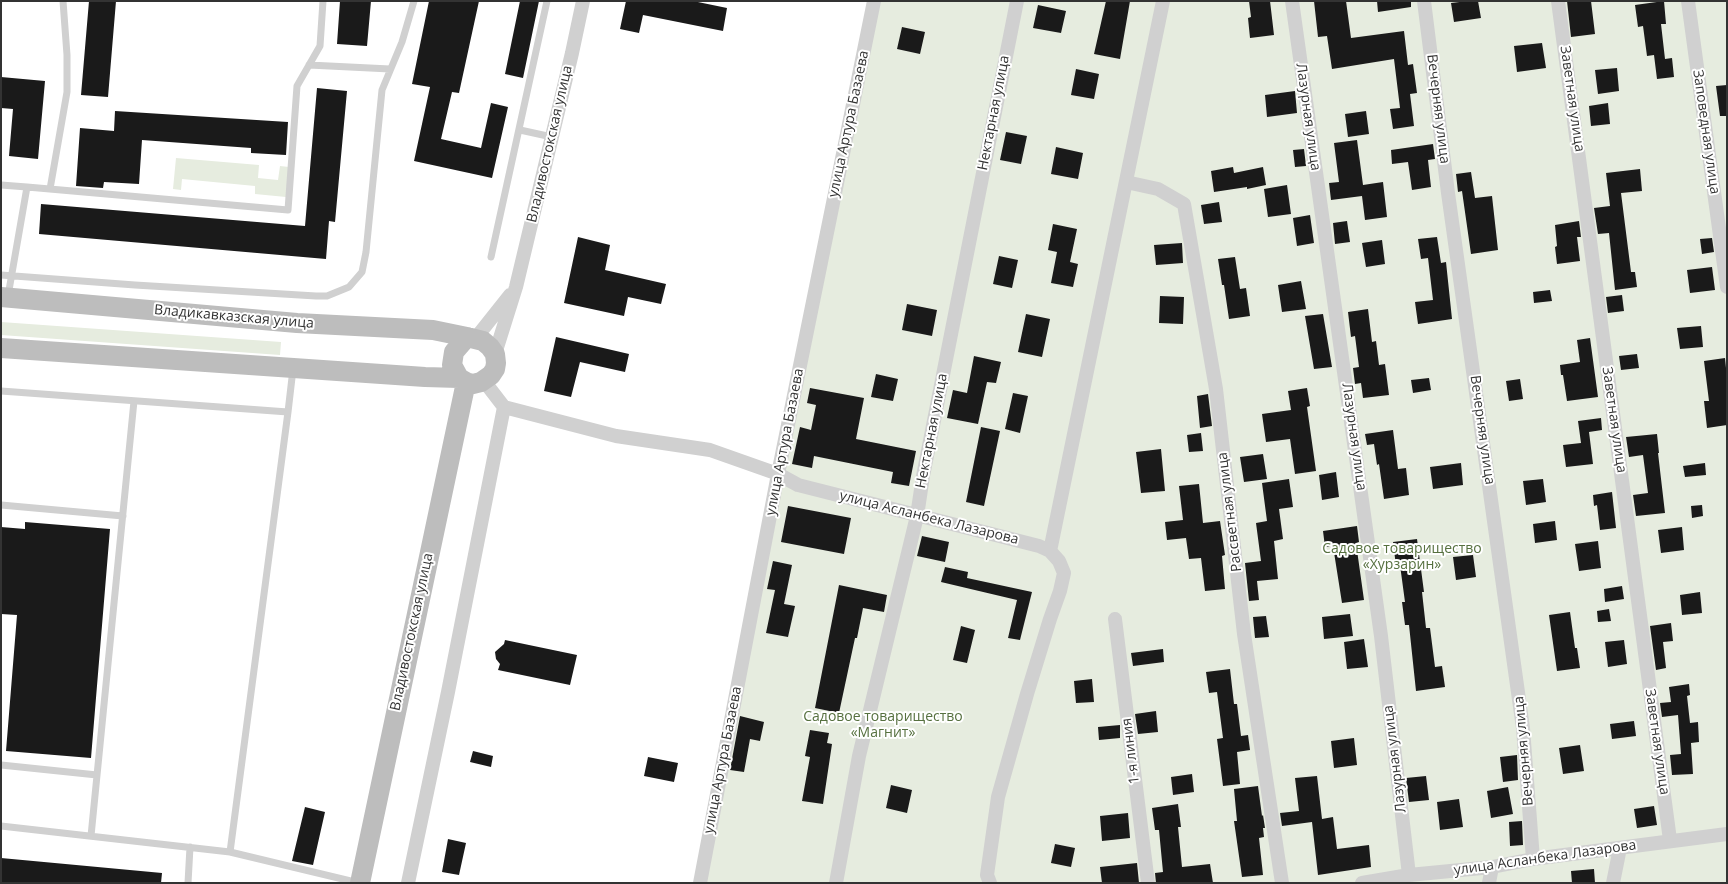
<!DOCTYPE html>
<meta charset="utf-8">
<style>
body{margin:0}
#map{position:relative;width:1728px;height:884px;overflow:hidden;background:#fff;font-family:"Open Sans",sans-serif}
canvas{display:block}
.frame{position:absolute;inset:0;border:2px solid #333;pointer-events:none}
</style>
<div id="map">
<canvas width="1728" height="884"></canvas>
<div class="frame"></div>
</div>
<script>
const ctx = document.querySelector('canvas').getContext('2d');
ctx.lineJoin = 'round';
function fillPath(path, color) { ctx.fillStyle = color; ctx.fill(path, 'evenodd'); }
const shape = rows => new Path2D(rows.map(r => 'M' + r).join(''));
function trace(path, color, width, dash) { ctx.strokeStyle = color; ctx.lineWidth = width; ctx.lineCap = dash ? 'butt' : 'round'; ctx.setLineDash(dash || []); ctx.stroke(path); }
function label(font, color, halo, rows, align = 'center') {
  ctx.font = font + ' "Open Sans",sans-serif'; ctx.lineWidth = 4; ctx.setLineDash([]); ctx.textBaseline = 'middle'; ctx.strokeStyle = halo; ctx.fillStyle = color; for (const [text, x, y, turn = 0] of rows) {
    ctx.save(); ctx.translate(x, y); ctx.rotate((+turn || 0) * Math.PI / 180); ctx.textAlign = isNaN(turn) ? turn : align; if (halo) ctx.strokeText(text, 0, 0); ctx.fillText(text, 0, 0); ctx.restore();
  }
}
fillPath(shape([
 [870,1,1727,1,1727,883,694,883],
 [176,158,259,165,258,178,278,180,280,166,289,167,286,197,255,194,255,186,182,179,181,190,173,189],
 [1,322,281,342,280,355,1,335]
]), '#e6ecdf');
fillPath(shape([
 [89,1,116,1,108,97,81,95],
 [340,1,371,1,367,46,337,44],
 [429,1,479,1,459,93,452,92,441,139,481,148,491,103,508,107,492,178,414,161,430,87,412,84],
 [520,1,539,1,523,78,505,74],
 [626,1,693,1,727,8,723,31,643,15,639,33,620,29],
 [1106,1,1130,1,1120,59,1094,54],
 [1249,1,1270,1,1274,35,1250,38,1248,18,1251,17],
 [1314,1,1346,1,1351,38,1404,31,1408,65,1413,64,1417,93,1410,94,1414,126,1393,129,1390,109,1400,108,1394,59,1332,69,1327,36,1318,37],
 [1377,1,1411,1,1411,7,1378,12],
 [1468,1,1478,1,1481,18,1454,22,1451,3],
 [1567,1,1591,1,1595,34,1571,37],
 [1664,1,1666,24,1661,24,1665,59,1672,58,1674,77,1657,79,1654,55,1647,56,1643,26,1638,27,1635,5],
 [1038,5,1066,11,1061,33,1033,28],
 [902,27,925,32,920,54,897,49],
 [1542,43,1546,68,1517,72,1514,46],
 [1617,68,1619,91,1598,94,1595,70],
 [1076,69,1099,74,1094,99,1071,95],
 [1,77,45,81,38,159,9,156,13,109,1,108],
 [1727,85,1727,116,1720,116,1716,86],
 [317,88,347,91,335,222,329,221,326,259,39,234,41,204,305,226],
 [1295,91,1297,113,1267,117,1265,95],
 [1608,103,1610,124,1591,126,1589,106],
 [115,111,288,122,286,155,251,153,251,148,142,140,139,184,104,182,103,188,76,186,80,128,114,131],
 [1366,111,1369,134,1348,137,1345,114],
 [1006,132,1027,136,1021,164,1000,160],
 [1357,140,1363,185,1383,182,1387,217,1365,220,1362,196,1331,200,1329,183,1339,182,1334,143],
 [1433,144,1435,159,1428,160,1431,187,1412,190,1408,162,1392,164,1391,150],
 [1056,147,1083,153,1078,179,1051,174],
 [1304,149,1306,166,1295,167,1293,150],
 [1233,167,1234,173,1263,167,1266,185,1247,189,1247,187,1214,192,1211,171],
 [1640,169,1642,191,1621,193,1631,272,1635,272,1637,287,1615,290,1609,233,1598,234,1594,208,1610,206,1606,173],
 [1471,172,1475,198,1492,196,1498,250,1471,254,1462,191,1458,192,1456,174],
 [1287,185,1291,214,1268,217,1264,189],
 [1219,202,1222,222,1204,224,1201,205],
 [1310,215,1314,243,1297,246,1293,218],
 [1347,221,1350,242,1335,244,1333,223],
 [1579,221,1581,237,1577,237,1580,261,1557,264,1555,247,1557,246,1555,225],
 [1053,224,1077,229,1070,262,1078,264,1073,287,1051,283,1057,252,1048,250],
 [578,237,610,245,605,270,666,284,661,304,628,297,624,316,564,303],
 [1437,237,1441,263,1446,262,1452,319,1418,324,1415,302,1433,300,1428,258,1421,259,1418,239],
 [1712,238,1714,252,1702,254,1700,239],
 [1382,240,1385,264,1366,267,1362,243],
 [1182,243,1183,263,1156,265,1154,245],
 [999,256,1018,260,1012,288,993,284],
 [1235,257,1240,289,1246,288,1250,316,1229,319,1224,285,1222,285,1218,259],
 [1712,267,1715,290,1690,293,1687,270],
 [1301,281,1306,309,1282,312,1278,285],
 [1550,290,1552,301,1534,303,1533,292],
 [1622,295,1624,311,1608,313,1606,297],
 [1160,296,1184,297,1183,324,1159,323],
 [907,304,937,310,932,336,902,330],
 [1368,309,1372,342,1376,341,1379,365,1385,364,1389,395,1363,398,1361,383,1355,384,1353,368,1359,367,1355,336,1351,337,1348,312],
 [1026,314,1050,319,1042,357,1018,352],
 [1323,314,1332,367,1314,369,1305,316],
 [1701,326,1703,347,1680,349,1677,328],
 [556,337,629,354,625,372,580,362,571,397,544,391],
 [1590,338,1598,397,1567,401,1563,375,1561,375,1560,365,1580,362,1577,340],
 [1637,354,1639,368,1621,370,1619,356],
 [974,356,1001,362,996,383,987,382,978,424,947,418,953,390,967,393],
 [1725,358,1727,378,1727,425,1707,428,1704,401,1709,401,1704,361],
 [876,374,898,379,893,401,871,397],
 [1429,378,1431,390,1413,393,1411,380],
 [1520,379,1523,399,1509,401,1506,381],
 [810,388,864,398,856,439,916,451,909,486,891,483,893,472,814,456,812,468,792,464,800,427,811,430,816,405,807,403],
 [1307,388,1310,406,1307,407,1316,471,1295,474,1290,439,1266,442,1262,414,1291,410,1288,391],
 [1013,393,1028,396,1020,433,1005,429],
 [1208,394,1212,426,1200,428,1197,396],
 [1601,418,1602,430,1589,432,1593,464,1566,467,1563,445,1581,443,1578,421],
 [981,427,1000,431,984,506,966,502],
 [1393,430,1398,469,1406,468,1409,495,1384,499,1379,464,1377,465,1374,444,1367,445,1365,434],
 [1201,433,1203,451,1189,452,1187,435],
 [1657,434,1659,453,1658,453,1665,513,1636,516,1633,495,1648,493,1643,455,1629,457,1626,437],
 [1161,449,1165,491,1141,493,1136,452],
 [1263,454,1267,479,1244,482,1240,457],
 [1461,463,1463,485,1433,489,1430,467],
 [1705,463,1706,475,1685,477,1683,466],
 [1336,472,1339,497,1322,500,1319,475],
 [1289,479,1293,507,1279,509,1283,539,1274,541,1278,579,1257,581,1259,600,1249,601,1245,563,1261,561,1256,523,1267,521,1262,483],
 [1543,479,1546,502,1526,505,1523,481],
 [1199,484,1203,523,1220,521,1225,555,1222,556,1225,589,1205,591,1201,558,1189,559,1186,538,1167,540,1165,522,1183,520,1179,486],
 [1612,492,1616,528,1600,530,1597,505,1594,506,1593,495],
 [1702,505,1703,516,1692,518,1691,506],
 [788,506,851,518,844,554,781,542],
 [1555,521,1557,540,1535,543,1533,524],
 [25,522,110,529,91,758,6,751,17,615,1,614,1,527,25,529],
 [1357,526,1359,542,1356,543,1364,600,1342,603,1333,546,1325,547,1323,531],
 [1682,527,1684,550,1661,553,1658,530],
 [922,536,949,542,945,562,917,556],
 [1417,539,1424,592,1422,592,1426,628,1430,628,1435,667,1442,666,1445,687,1416,691,1409,625,1405,625,1402,602,1405,602,1400,565,1396,566,1393,542],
 [1598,541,1601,568,1579,571,1575,544],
 [1473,555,1476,577,1456,580,1453,557],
 [773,561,792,565,784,604,795,606,788,637,766,633,775,590,767,589],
 [945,567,968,572,967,578,1032,592,1020,640,1008,638,1017,600,941,582],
 [839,585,887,595,884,612,863,608,857,638,855,638,839,713,815,708],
 [1622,586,1624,599,1605,602,1604,589],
 [1700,592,1702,613,1682,615,1680,595],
 [1609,609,1611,621,1598,622,1597,611],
 [1570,612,1575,648,1577,648,1580,668,1557,671,1549,615],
 [1350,614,1353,636,1324,639,1322,617],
 [1266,616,1269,637,1255,638,1253,617],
 [1671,623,1673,641,1663,642,1666,668,1656,670,1650,626],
 [961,626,975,630,967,663,953,660],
 [1364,639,1368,667,1347,669,1344,642],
 [505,640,577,655,570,685,498,670,500,664,496,659,495,652,504,644],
 [1624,640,1627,664,1608,667,1605,642],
 [1163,649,1164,662,1133,666,1131,653],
 [1230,669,1234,704,1237,704,1241,736,1248,735,1250,750,1237,752,1240,784,1223,786,1217,739,1223,738,1217,692,1209,693,1206,672],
 [1092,679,1094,702,1076,703,1074,681],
 [1689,684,1690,695,1687,696,1690,723,1698,722,1699,742,1691,743,1693,774,1672,775,1670,755,1681,754,1678,715,1662,717,1660,703,1671,702,1669,687],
 [1156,711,1158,732,1138,734,1135,714],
 [740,716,764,722,760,741,750,739,744,772,730,770],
 [1634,721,1636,736,1612,739,1610,724],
 [1120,725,1120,738,1099,740,1098,727],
 [810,730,829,733,827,743,832,744,823,804,802,801,810,757,805,756],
 [1354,738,1357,765,1334,768,1331,741],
 [1580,745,1584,771,1563,774,1559,748],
 [473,751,493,756,491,767,470,762],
 [1517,755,1518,780,1503,782,1500,757],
 [648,757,678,763,674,782,644,776],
 [1192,774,1194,792,1173,795,1171,777],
 [1317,776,1322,819,1333,817,1337,849,1369,845,1371,867,1318,875,1312,822,1282,826,1280,813,1299,811,1295,778],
 [1426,776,1429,800,1409,802,1406,778],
 [891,785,912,790,907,813,886,808],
 [1258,786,1262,816,1263,815,1265,828,1263,828,1264,837,1259,838,1263,875,1242,877,1234,821,1237,821,1234,789],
 [1508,787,1513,814,1491,818,1487,791],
 [1459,799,1463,827,1440,830,1437,802],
 [1178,804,1181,827,1178,827,1182,867,1210,864,1213,883,1156,883,1155,873,1163,872,1159,830,1155,830,1152,808],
 [1654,806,1657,825,1637,828,1634,809],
 [305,807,325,812,313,865,292,861],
 [1128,813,1130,838,1102,841,1100,816],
 [1522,821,1523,845,1510,846,1509,822],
 [448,839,466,843,459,875,442,872],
 [1055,844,1075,848,1071,867,1051,863],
 [1,858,162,873,161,883,1,883],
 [1137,863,1139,883,1102,883,1100,867],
 [1594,869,1595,883,1572,883,1571,871]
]), '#1a1a1a');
trace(shape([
 [309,65,390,69],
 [520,130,552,137],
 [1,185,27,187,8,296],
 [27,187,288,210,297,86,320,46,323,1],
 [50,189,67,92,67,55,63,1],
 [491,257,547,1],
 [1,275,135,285,316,296,327,296,349,287,362,272,366,252,382,90,402,42,414,1],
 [1,391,288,412,293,369],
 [1,505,123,516],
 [1,765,97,775],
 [1,826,230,852,359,883],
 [91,836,134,401],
 [230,852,288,412],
 [188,883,190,847]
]), '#d0d0d0', 7);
trace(shape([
 [1292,1,1381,636,1409,875],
 [1424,1,1448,193,1523,728,1533,859],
 [1558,1,1670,840],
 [1688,1,1727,287],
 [1126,182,1158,189,1184,204,1216,389,1244,634,1282,883],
 [475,339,510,295],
 [495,354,516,287,572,53,583,1],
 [484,381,504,407,616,436,710,450,778,474,798,485,1039,546,1050,551,1059,561,1064,573,1060,591,1050,619,1027,694,998,797,987,875,990,883],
 [1050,551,1163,1],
 [1115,619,1148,883],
 [408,883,448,692,504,407],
 [700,883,778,474,874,1],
 [836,883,859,756,917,516,923,476,1017,1],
 [1362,883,1409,875,1492,867,1533,859,1727,834],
 [1489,883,1492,867],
 [1613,883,1620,848]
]), '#d0d0d0', 14);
trace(shape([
 [1,297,297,323,433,330,467,337,483,341,490,347,495,354,496,363,495,369,491,375,481,382,473,384,466,382,459,378,452,365,454,352,467,337],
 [1,348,425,377,459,378],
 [360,883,466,382]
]), '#bdbdbd', 20);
label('14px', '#333', '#fff', [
 ["Заветная улица",1572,99,82],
 ["Вечерняя улица",1438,109,83],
 ["Нектарная улица",994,113,-79],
 ["Лазурная улица",1308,117,82],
 ["улица Артура Базаева",849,124,-78],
 ["Заповедная улица",1706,132,82],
 ["Владивостокская улица",550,144,-77],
 ["Владикавказская улица",234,317,5],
 ["Заветная улица",1614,420,82],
 ["Вечерняя улица",1482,430,82],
 ["Нектарная улица",932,431,-79],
 ["Лазурная улица",1354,437,82],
 ["улица Артура Базаева",785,442,-79],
 ["Рассветная улица",1230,512,-97],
 ["улица Асланбека Лазарова",929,518,14],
 ["Владивостокская улица",412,632,-78],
 ["Заветная улица",1657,742,82],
 ["1-я линия",1131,751,-97],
 ["Вечерняя улица",1524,751,-95],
 ["Лазурная улица",1395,759,-97],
 ["улица Артура Базаева",723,760,-79],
 ["улица Асланбека Лазарова",1545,858,-8]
]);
label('14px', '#56703f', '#fff', [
 ["Садовое товарищество",1402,549],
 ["«Хурзарин»",1402,565],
 ["Садовое товарищество",883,717],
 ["«Магнит»",883,733]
]);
</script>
